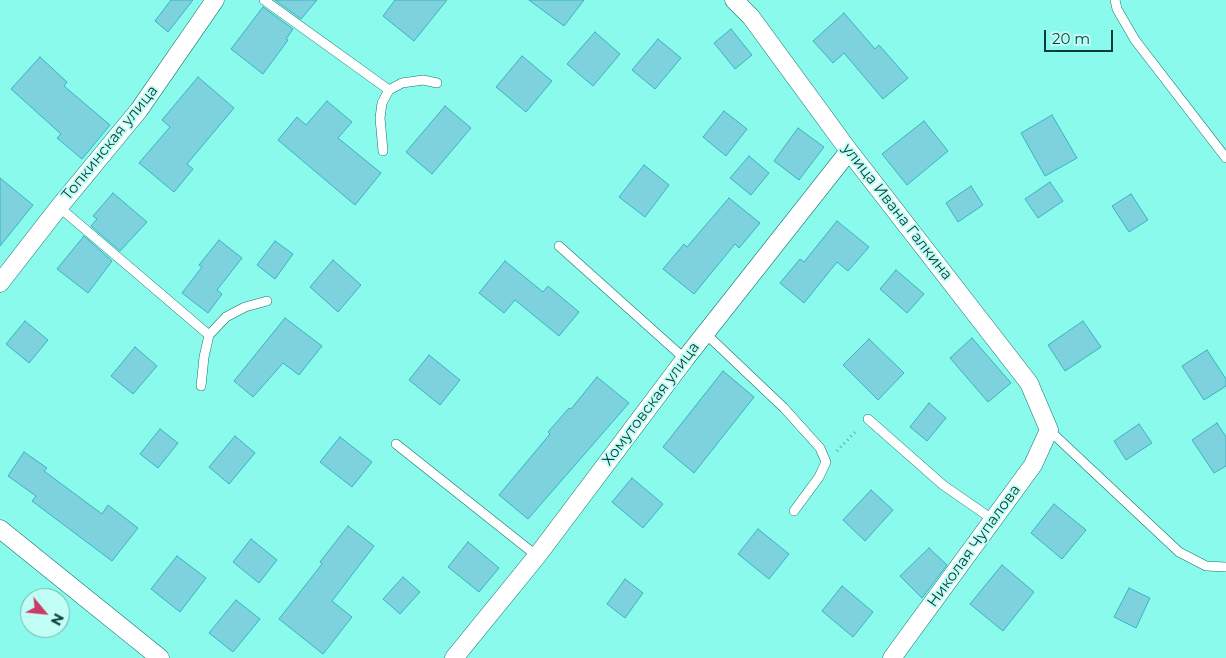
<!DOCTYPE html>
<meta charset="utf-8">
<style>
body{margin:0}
#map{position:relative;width:1226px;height:658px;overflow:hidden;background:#8afaed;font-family:Montserrat,sans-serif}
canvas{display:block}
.north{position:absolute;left:20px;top:588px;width:50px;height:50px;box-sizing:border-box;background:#c0fef6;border:1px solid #77b1aa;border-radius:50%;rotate:118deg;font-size:14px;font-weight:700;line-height:20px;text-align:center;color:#093d38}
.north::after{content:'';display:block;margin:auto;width:18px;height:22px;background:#c93c68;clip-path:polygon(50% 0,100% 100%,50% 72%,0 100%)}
.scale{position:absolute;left:1044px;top:30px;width:69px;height:22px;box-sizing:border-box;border:2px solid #093d38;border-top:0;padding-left:6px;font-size:15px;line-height:18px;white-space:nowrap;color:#093d38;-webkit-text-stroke:4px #c0fef6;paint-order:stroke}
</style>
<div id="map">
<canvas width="1226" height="658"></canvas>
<div class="north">N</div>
<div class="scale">20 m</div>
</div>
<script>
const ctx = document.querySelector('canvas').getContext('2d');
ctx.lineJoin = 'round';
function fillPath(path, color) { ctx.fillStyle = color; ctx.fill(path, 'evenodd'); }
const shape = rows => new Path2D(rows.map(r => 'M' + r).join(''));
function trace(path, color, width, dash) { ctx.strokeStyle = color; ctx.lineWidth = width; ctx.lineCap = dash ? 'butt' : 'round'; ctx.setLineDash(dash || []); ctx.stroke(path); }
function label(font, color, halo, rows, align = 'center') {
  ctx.font = font + ' Montserrat,sans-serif'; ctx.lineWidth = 4; ctx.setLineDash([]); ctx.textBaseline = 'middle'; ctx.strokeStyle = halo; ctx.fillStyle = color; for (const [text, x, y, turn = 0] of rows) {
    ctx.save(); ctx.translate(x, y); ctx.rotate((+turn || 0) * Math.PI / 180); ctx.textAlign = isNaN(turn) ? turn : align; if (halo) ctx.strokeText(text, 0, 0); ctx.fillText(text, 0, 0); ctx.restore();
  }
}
const building = shape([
 [171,0,193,0,168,32,155,21,171,0],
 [275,0,317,0,301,19,275,0],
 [395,0,447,0,414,41,383,16,395,0],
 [529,0,584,0,564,26,529,0],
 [263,7,293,29,286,39,288,40,263,74,231,49,263,7],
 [844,13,875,49,879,45,908,78,883,99,844,53,833,63,813,41,844,13],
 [731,29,752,55,735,69,714,43,731,29],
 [595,32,620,54,593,86,567,64,595,32],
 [658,39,681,58,655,89,632,70,658,39],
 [522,56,552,81,526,112,496,87,522,56],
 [40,57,67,82,64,86,110,125,82,159,57,138,61,134,11,89,40,57],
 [198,77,234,108,187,164,193,169,174,192,139,163,170,127,162,120,198,77],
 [327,101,352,122,338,138,381,173,355,205,278,140,297,117,306,125,327,101],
 [445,106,471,128,432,174,406,152,445,106],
 [724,111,747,129,726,156,703,137,724,111],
 [1052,115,1077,158,1045,176,1021,133,1052,115],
 [924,121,948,151,907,185,882,154,924,121],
 [798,128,824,147,799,180,774,161,798,128],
 [749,156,769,173,751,195,730,178,749,156],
 [644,165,669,185,645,217,619,197,644,165],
 [0,178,33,205,0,246,0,178],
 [1050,182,1063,201,1038,218,1025,199,1050,182],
 [971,186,983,205,958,222,946,203,971,186],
 [113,193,147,222,120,251,91,226,97,219,93,216,113,193],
 [1131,194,1148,220,1129,232,1112,206,1131,194],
 [729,198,760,223,739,248,735,244,694,294,663,269,684,244,687,247,729,198],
 [837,221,869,247,848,271,837,262,804,303,780,283,800,259,804,262,837,221],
 [84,236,112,261,88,293,57,269,84,236],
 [219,240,242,258,217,290,222,294,208,313,182,293,202,267,199,265,219,240],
 [275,241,293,254,275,279,257,265,275,241],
 [333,260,361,285,338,312,310,287,333,260],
 [505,261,543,292,548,286,579,312,559,336,515,300,504,313,479,293,505,261],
 [896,270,924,294,907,313,880,289,896,270],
 [285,318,322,346,299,375,283,363,253,397,234,381,285,318],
 [25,321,48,340,29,363,6,344,25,321],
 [1083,321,1101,347,1065,371,1048,345,1083,321],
 [972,338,1011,383,988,402,950,358,972,338],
 [869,339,904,373,878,400,843,365,869,339],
 [135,347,157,366,133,394,111,376,135,347],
 [1207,350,1226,379,1226,386,1204,400,1182,366,1207,350],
 [429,355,460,380,440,405,409,380,429,355],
 [723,371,754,397,694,473,663,447,723,371],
 [597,377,629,403,528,519,499,495,550,434,548,432,569,408,571,409,597,377],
 [929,403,946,418,927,441,910,427,929,403],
 [1217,423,1226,437,1226,466,1214,473,1192,440,1217,423],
 [1139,424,1152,443,1126,460,1114,441,1139,424],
 [160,429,178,443,158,468,140,454,160,429],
 [235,436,255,453,229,484,209,467,235,436],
 [340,437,372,462,352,487,320,462,340,437],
 [24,452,47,468,44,471,102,514,108,505,138,528,112,561,32,501,36,496,8,476,24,452],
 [632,478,663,504,643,528,612,502,632,478],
 [871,490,893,510,865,541,843,520,871,490],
 [1054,504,1086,530,1062,559,1031,533,1054,504],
 [348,526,374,546,332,601,352,617,323,654,279,619,322,564,320,562,348,526],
 [758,529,789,554,769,579,738,554,758,529],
 [251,539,277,560,259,583,233,562,251,539],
 [468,542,499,568,479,592,448,567,468,542],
 [929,548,947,565,922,598,900,576,929,548],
 [177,556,206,578,180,612,151,589,177,556],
 [1002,565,1034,592,1003,631,970,604,1002,565],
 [403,577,420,592,400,614,383,599,403,577],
 [625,579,643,593,625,618,607,604,625,579],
 [842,586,873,612,853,637,822,611,842,586],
 [1129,588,1150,598,1136,628,1114,617,1129,588],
 [236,600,260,619,233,652,209,633,236,600]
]);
fillPath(building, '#7dd2dd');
trace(building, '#3ab2c0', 1);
const lane = shape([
 [264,0,389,90],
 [1115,0,1117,9,1135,40,1226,158],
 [383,151,380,118,382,103,389,90,402,83,423,80,437,83],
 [59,207,209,335],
 [559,246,685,359],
 [705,333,784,408,820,448,826,462,819,477,794,511],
 [201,386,204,357,209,335,226,317,245,307,267,301],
 [868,419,943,485,992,519],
 [1049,430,1179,552,1206,566,1226,567],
 [396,444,537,556]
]);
const street = shape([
 [734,0,751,17,849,151,1029,383,1049,430,1033,465,892,658],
 [0,283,59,207,139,110,215,0],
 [0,529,160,658],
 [454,658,537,556,685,359,849,151]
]);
trace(lane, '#12746c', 10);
trace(street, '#12746c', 19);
trace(shape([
 [837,451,857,430]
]), '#55aca2', 3, [1, 4]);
trace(lane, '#fff', 9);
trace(street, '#fff', 18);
label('15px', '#093d38', '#c0fef6', [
 ["Топкинская улица",110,143,-51],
 ["улица Ивана Галкина",897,212,52],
 ["Хомутовская улица",651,404,-53],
 ["Николая Чупалова",974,546,-54]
]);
</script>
